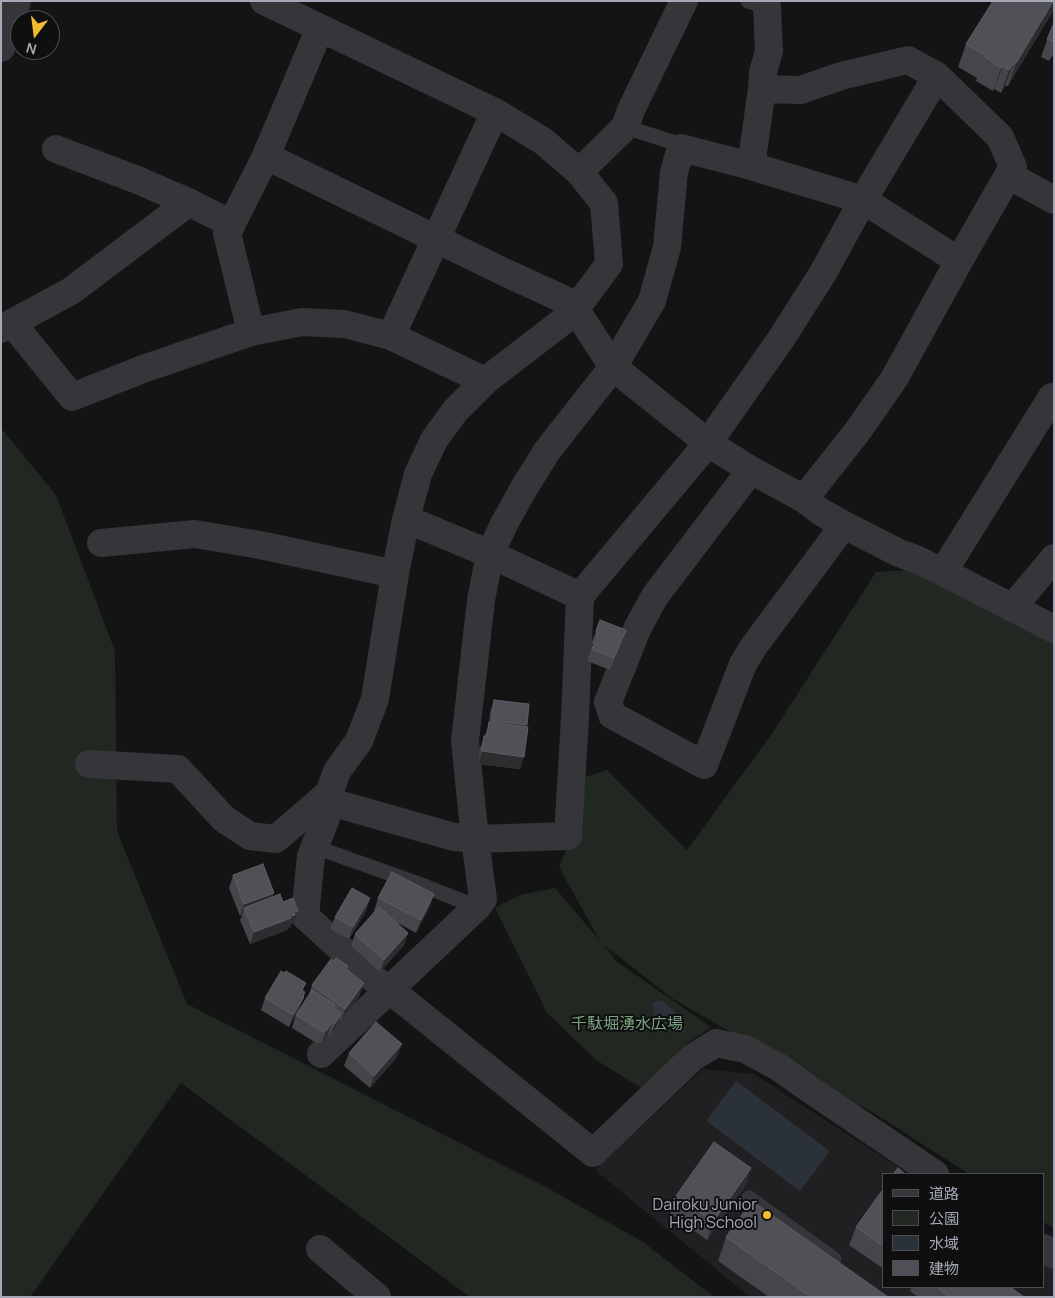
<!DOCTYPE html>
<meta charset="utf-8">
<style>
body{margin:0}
#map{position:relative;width:1055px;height:1298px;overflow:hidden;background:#141415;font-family:Manrope,"Noto Sans JP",sans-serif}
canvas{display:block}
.frame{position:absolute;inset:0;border:2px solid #a5a9b6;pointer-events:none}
.legend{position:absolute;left:882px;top:1173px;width:162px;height:115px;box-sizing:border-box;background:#0f0f10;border:1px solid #4b4d52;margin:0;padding:6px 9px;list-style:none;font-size:15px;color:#a5a9b6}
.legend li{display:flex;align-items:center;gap:10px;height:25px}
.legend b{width:25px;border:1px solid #4b4d52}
.north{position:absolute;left:10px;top:10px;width:50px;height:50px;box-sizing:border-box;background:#0f0f10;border:1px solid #4b4d52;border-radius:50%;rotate:195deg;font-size:14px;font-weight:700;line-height:20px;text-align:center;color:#a5a9b6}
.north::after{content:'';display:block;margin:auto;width:18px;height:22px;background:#f2bb2f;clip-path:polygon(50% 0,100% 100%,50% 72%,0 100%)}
</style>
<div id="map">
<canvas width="1055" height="1298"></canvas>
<div class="frame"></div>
<ul class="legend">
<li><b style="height:6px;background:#35353a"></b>道路</li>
<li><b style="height:14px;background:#202821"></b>公園</li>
<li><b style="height:14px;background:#2a3139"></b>水域</li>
<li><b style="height:14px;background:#505056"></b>建物</li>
</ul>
<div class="north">N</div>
</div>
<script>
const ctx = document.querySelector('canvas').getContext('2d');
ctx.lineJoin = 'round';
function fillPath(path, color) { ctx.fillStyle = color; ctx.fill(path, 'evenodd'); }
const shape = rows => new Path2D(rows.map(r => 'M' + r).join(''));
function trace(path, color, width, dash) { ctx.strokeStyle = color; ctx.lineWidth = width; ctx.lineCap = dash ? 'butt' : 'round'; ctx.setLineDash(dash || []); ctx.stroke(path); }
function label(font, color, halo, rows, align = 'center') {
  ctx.font = font + ' Manrope,"Noto Sans JP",sans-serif'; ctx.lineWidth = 4; ctx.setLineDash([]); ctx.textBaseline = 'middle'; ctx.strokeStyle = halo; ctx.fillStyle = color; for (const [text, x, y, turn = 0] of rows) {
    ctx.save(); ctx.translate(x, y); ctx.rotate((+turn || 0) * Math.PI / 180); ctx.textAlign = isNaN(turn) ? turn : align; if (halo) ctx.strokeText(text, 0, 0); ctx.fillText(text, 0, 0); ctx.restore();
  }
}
fillPath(shape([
 [703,1069,754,1074,909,1174,884,1174,884,1287,1044,1287,1044,1255,1054,1261,1054,1297,750,1297,595,1170]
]), '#202022');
fillPath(shape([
 [1,428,56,495,115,651,117,831,187,1004,546,1187,643,1242,714,1297,470,1297,181,1083,30,1297,3,1297,1,1295],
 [919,569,1054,640,1054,1229,1044,1222,1044,1174,969,1174,877,1115,673,999,604,945,616,961,711,1027,685,1045,643,1089,596,1060,547,1013,495,908,520,895,555,888,600,941,559,867,573,832,579,779,607,770,687,850,773,732,876,572]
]), '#202821');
fillPath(shape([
 [662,1000,681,1017,685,1033,669,1031,657,1023,652,1003],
 [736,1081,830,1151,800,1191,706,1121]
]), '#2a3139');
trace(shape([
 [748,1,767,7,773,3],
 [625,127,682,145,681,148],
 [315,847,419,884,477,907],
 [749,1198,834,1259]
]), '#35353a', 15);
trace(shape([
 [264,1,495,112,543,141,579,172],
 [684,1,631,110,625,127,579,172,604,203,609,264,571,315,485,381,455,411,434,440,418,474,406,519,395,574,375,699,359,741,337,771,329,793,327,801,326,818,311,856,305,916,376,981,390,990,593,1153,692,1058,716,1043,745,1049,780,1068,805,1086,935,1174],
 [1,48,7,36,17,1],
 [762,89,801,90,841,76,908,60,937,76,1000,137,1013,167,959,261,894,379,857,432,804,499,751,470,708,443,781,339,823,273,863,200,937,76],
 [56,149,135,179,186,201,232,224],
 [266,156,504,272,578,306],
 [751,166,863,200,959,261],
 [1008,175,1054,200],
 [12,323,72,397,143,369,251,332,302,322,344,324,391,336,495,112],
 [1,329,71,291,189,202],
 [251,332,227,233,266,156,320,28],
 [391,336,485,381],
 [751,470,655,596,638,627,608,702,612,715,704,765,743,664,754,646,844,525],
 [804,499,821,512,844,525,899,553,918,560,943,572,1054,629],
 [406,519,490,554,580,596,708,443,613,367,576,310],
 [101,543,195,534,260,545,395,574],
 [943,572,1052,397,1054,399],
 [1012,608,1054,558],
 [89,764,178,769,224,819,250,836,276,839,329,793],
 [327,801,454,837,475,839,568,836,575,718,580,596],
 [321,1054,477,907,483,899,475,839,465,741,481,600,490,554,504,524,524,488,547,451,613,367,652,301,667,247,674,172,681,148,751,166,762,89,763,72,769,51,767,7],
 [1044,1248,1054,1255],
 [320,1249,377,1297]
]), '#35353a', 28);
fillPath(shape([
 [1054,1,1008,86,1005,86,1001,93,994,89,993,91,976,81,977,78,958,67,966,44],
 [1054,23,1054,53,1049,61,1041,57,1052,26],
 [626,630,610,670,587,661,593,644,591,644,596,631],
 [494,700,526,727,520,769,478,764,480,748,489,724,490,712],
 [233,875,298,911,294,923,291,924,290,927,288,928,287,930,250,944,240,920,242,916,240,916,229,888],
 [370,898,366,911,349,939,330,929,335,917],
 [378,898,430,906,416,933,396,922,408,933,404,945,380,972,351,946,355,934,375,911,374,911],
 [346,970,360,995,341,1021,339,1019,337,1025,330,1036,328,1034,322,1043,319,1042,318,1044,292,1028,296,1015,309,995,312,985],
 [303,991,303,997,299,1009,289,1027,261,1010,265,998],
 [349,1053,397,1057,370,1088,344,1066],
 [751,1168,745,1186,707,1240,670,1213,676,1196],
 [884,1188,884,1269,849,1245,856,1227],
 [726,1237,888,1297,769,1297,718,1261],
 [912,1287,1013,1287,1012,1288,1024,1297,918,1297,910,1291]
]), '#45454a');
fillPath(shape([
 [1054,1,1054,10,1008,86,1016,63],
 [1014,62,1005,86,1001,93,1009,70],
 [1003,66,994,89,993,91,1001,68],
 [492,721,527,725,522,737,488,734],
 [482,751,524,757,520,769,478,764],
 [274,893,270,905,244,908,242,916,240,916,244,904],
 [434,894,430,906,416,933,421,920],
 [370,898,366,911,349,939,353,927],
 [298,911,294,923,291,924,290,927,288,928,287,930,250,944,254,932,290,916,294,912],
 [408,933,404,945,380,972,384,960],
 [364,983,360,995,341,1021,345,1009],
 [305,992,299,1009,289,1027,293,1015],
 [341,1013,337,1025,330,1036,335,1024],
 [332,1022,328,1034,322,1043,326,1031],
 [402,1044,397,1057,370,1088,374,1076],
 [751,1168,745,1186,707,1240,713,1222]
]), '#2d2d30');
const building = shape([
 [993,1,1053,1,1016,63,1014,62,1009,70,1003,66,1001,68,985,57,985,55,966,44,993,1],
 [1054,23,1054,42,1047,39,1054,23],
 [600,620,626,630,614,658,592,649,598,633,596,631,600,620],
 [494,700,529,704,527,725,492,721,494,700],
 [489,722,528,727,524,757,482,751,484,736,487,736,489,722],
 [263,864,274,893,244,904,233,875,263,864],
 [392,872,434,894,421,920,378,898,392,872],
 [352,888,370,898,353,927,335,917,352,888],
 [280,894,283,902,293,898,298,911,294,912,295,915,290,916,291,918,254,932,244,908,280,894],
 [379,907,408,933,384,960,355,934,379,907],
 [336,958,348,966,346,969,364,983,345,1009,312,985,331,959,334,961,336,958],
 [281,971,284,973,286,971,306,983,302,990,305,992,303,996,304,997,293,1015,265,998,281,971],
 [312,990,335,1005,333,1008,341,1013,335,1024,332,1022,326,1031,324,1030,323,1032,296,1015,312,990],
 [376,1022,402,1044,374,1076,349,1053,376,1022],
 [714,1142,751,1168,713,1222,676,1196,714,1142],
 [898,1168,905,1174,893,1174,898,1168],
 [884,1188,884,1247,856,1227,884,1188],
 [752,1201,888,1297,811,1297,726,1237,752,1201],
 [936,1287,1010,1287,1024,1297,950,1297,936,1287]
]);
fillPath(building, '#505056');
trace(building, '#5d5e65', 1);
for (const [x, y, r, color] of [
 [767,1215,5,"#f2bb2f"]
]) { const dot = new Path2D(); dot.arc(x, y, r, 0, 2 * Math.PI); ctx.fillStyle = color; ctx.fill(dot); trace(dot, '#0f0f10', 2); }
label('16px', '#7ca180', '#0f0f10', [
 ["千駄堀湧水広場",627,1025]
]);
label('16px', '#a5a9b6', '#0f0f10', [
 ["Dairoku Junior",757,1206],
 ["High School",757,1224]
], 'right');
</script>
